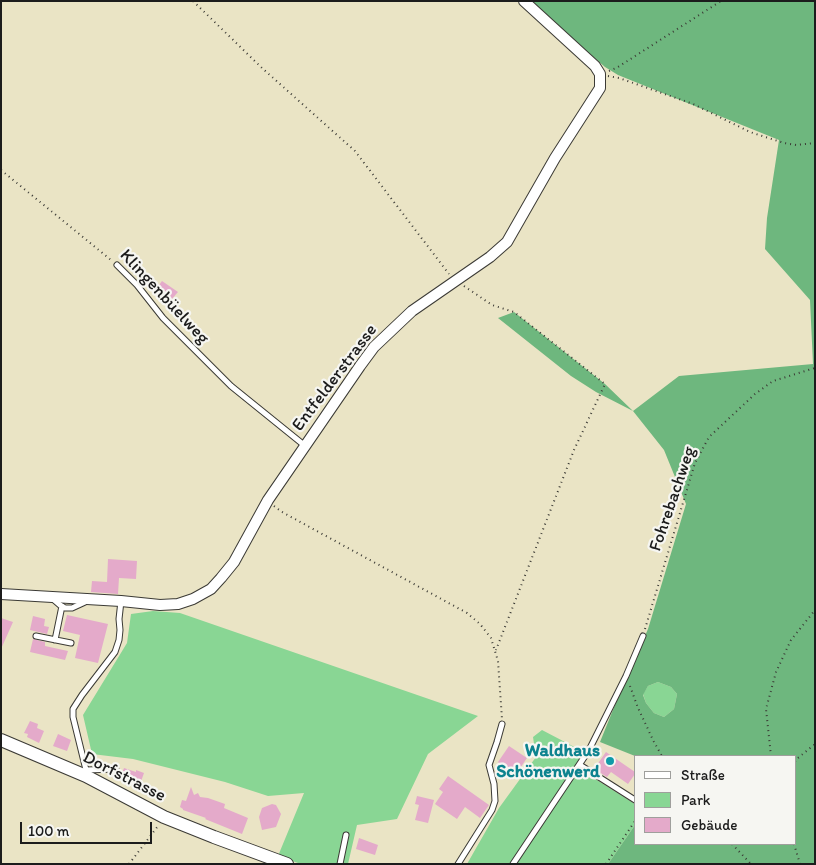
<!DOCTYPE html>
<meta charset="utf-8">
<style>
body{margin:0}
#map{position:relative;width:816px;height:865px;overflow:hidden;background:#eae4c5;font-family:Itim,sans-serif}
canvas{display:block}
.frame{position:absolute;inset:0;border:2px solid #1c1c1c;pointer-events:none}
.legend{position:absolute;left:634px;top:755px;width:162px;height:90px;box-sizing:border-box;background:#f6f6f2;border:1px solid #9f9f9c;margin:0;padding:6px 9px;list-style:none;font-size:15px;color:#1c1c1c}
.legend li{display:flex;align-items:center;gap:10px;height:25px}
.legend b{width:25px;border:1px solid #9f9f9c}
.scale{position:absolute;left:20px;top:822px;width:132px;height:22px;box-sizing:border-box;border:2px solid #1c1c1c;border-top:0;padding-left:6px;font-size:15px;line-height:18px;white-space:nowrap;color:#1c1c1c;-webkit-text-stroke:4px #f6f6f2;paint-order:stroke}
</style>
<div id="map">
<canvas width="816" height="865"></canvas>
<div class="frame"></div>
<ul class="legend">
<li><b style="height:6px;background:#fff"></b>Straße</li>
<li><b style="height:14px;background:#89d694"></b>Park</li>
<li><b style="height:14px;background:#e4aaca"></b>Gebäude</li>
</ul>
<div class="scale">100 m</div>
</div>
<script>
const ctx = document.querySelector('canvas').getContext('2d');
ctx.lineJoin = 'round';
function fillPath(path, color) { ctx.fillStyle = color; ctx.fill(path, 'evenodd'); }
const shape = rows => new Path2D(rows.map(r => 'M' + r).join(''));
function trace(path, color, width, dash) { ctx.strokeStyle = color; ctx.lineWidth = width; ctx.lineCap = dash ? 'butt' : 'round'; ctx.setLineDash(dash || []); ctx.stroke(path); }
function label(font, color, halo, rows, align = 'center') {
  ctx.font = font + ' Itim,sans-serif'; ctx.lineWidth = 4.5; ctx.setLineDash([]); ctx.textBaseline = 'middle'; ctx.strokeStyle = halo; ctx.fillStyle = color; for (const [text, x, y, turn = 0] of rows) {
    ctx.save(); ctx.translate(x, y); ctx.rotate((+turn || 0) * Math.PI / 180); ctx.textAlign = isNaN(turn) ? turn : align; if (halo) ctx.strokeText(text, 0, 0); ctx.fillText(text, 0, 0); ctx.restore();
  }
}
fillPath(shape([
 [153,611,180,613,478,716,428,754,397,819,357,825,348,864,301,864,278,856,304,793,268,796,225,782,133,759,92,754,83,715,127,643,131,614],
 [658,682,671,687,677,694,674,709,664,717,654,713,646,703,643,694,648,686],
 [542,730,584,752,581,770,635,804,635,825,608,864,467,864,499,808,536,757,533,737]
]), '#89d694');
fillPath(shape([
 [530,1,815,1,815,864,608,864,635,825,635,844,795,844,795,756,635,756,600,742,623,685,648,629,686,504,664,450,633,411,596,392,571,376,498,318,514,312,605,384,633,411,679,376,813,364,810,300,765,249,767,218,779,140,618,75,605,67,545,16],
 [658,682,671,687,677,694,674,709,664,717,654,713,646,703,643,695,648,686]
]), '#6eb77e');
fillPath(shape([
 [162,281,178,292,171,300,156,289],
 [108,559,137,561,136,579,119,578,118,594,91,592,92,581,107,582],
 [67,615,108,624,98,663,75,658,80,635,63,631],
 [33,616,45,619,44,626,49,627,47,634,30,630],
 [1,618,13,622,1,649],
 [33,639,45,642,45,646,68,651,65,660,30,652],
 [30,721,38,724,37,728,44,731,39,743,27,737,28,734,24,733],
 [58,734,71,740,67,751,53,746],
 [509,746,527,758,512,780,495,768,499,763,498,762],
 [606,752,635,772,635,774,628,784,611,772,607,777,594,769],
 [124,768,136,772,136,770,144,773,139,787,120,779],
 [448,776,489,805,480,818,465,807,457,819,435,804,443,792,439,789],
 [191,787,194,795,198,793,200,797,208,798,225,804,224,808,248,818,242,834,205,819,206,818,183,810,183,809,180,807,182,800,186,801],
 [417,796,434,800,428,823,415,820,419,805,415,804],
 [272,804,276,805,281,814,276,827,262,830,259,817,262,808],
 [359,838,378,845,375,855,356,849]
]), '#e4aaca');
const service = shape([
 [117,265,137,285,163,318,231,386,304,445],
 [53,599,60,605,65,608,72,608,85,602],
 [36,636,71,643],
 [55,640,62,606],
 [580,765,635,800],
 [86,770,116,769],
 [86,775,86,770,73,717,73,709,82,695,115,652,119,640,120,630,119,619,121,601],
 [340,864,346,835],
 [458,864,492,810,495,801,494,784,489,765,497,742,502,724],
 [513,864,589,750,626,676,643,636]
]);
const minor = shape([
 [1,594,121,601,160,605,178,604,193,599,211,589,221,578,234,562,268,500,360,366,374,347,412,311,490,257,507,242,555,158,600,88,600,74,595,66,524,1]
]);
const tertiary = shape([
 [1,740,86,776,164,817,214,837,287,864]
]);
trace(service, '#3b3a35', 7);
trace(minor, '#3b3a35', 12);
trace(tertiary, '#3b3a35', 14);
trace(shape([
 [193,1,262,68,355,151,449,274],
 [609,71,618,67,721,1],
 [608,76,619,78,693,104,750,132,784,143,796,145,815,143],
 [1,170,111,260],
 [464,286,492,305,514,312,605,384,574,450,496,650],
 [274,506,282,512,467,613,480,624,491,638,498,661,502,719],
 [645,629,695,463,709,437,755,394,773,381,815,368],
 [630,686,638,708,654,742,662,756],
 [771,756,766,709,776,672,791,640,815,610],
 [795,762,798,758,815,744],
 [732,844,751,864],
 [794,844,800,864],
 [129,864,158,826],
 [606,864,635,821]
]), '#3b3a35', 2, [1, 4]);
trace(service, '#fff', 5);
trace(minor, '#fff', 10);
trace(tertiary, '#fff', 12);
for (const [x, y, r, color] of [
 [610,761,5,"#0f9aa8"]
]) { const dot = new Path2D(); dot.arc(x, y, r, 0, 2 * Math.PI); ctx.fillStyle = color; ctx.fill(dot); trace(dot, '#f6f6f2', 2); }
label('18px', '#1c1c1c', '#f6f6f2', [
 ["Klingenbüelweg",164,297,47],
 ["Entfelderstrasse",335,378,-53],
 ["Fohrebachweg",673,499,-71],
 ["Dorfstrasse",124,777,27]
]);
label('bold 18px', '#0d838f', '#f6f6f2', [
 ["Waldhaus",600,751],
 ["Schönenwerd",600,772]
], 'right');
</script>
